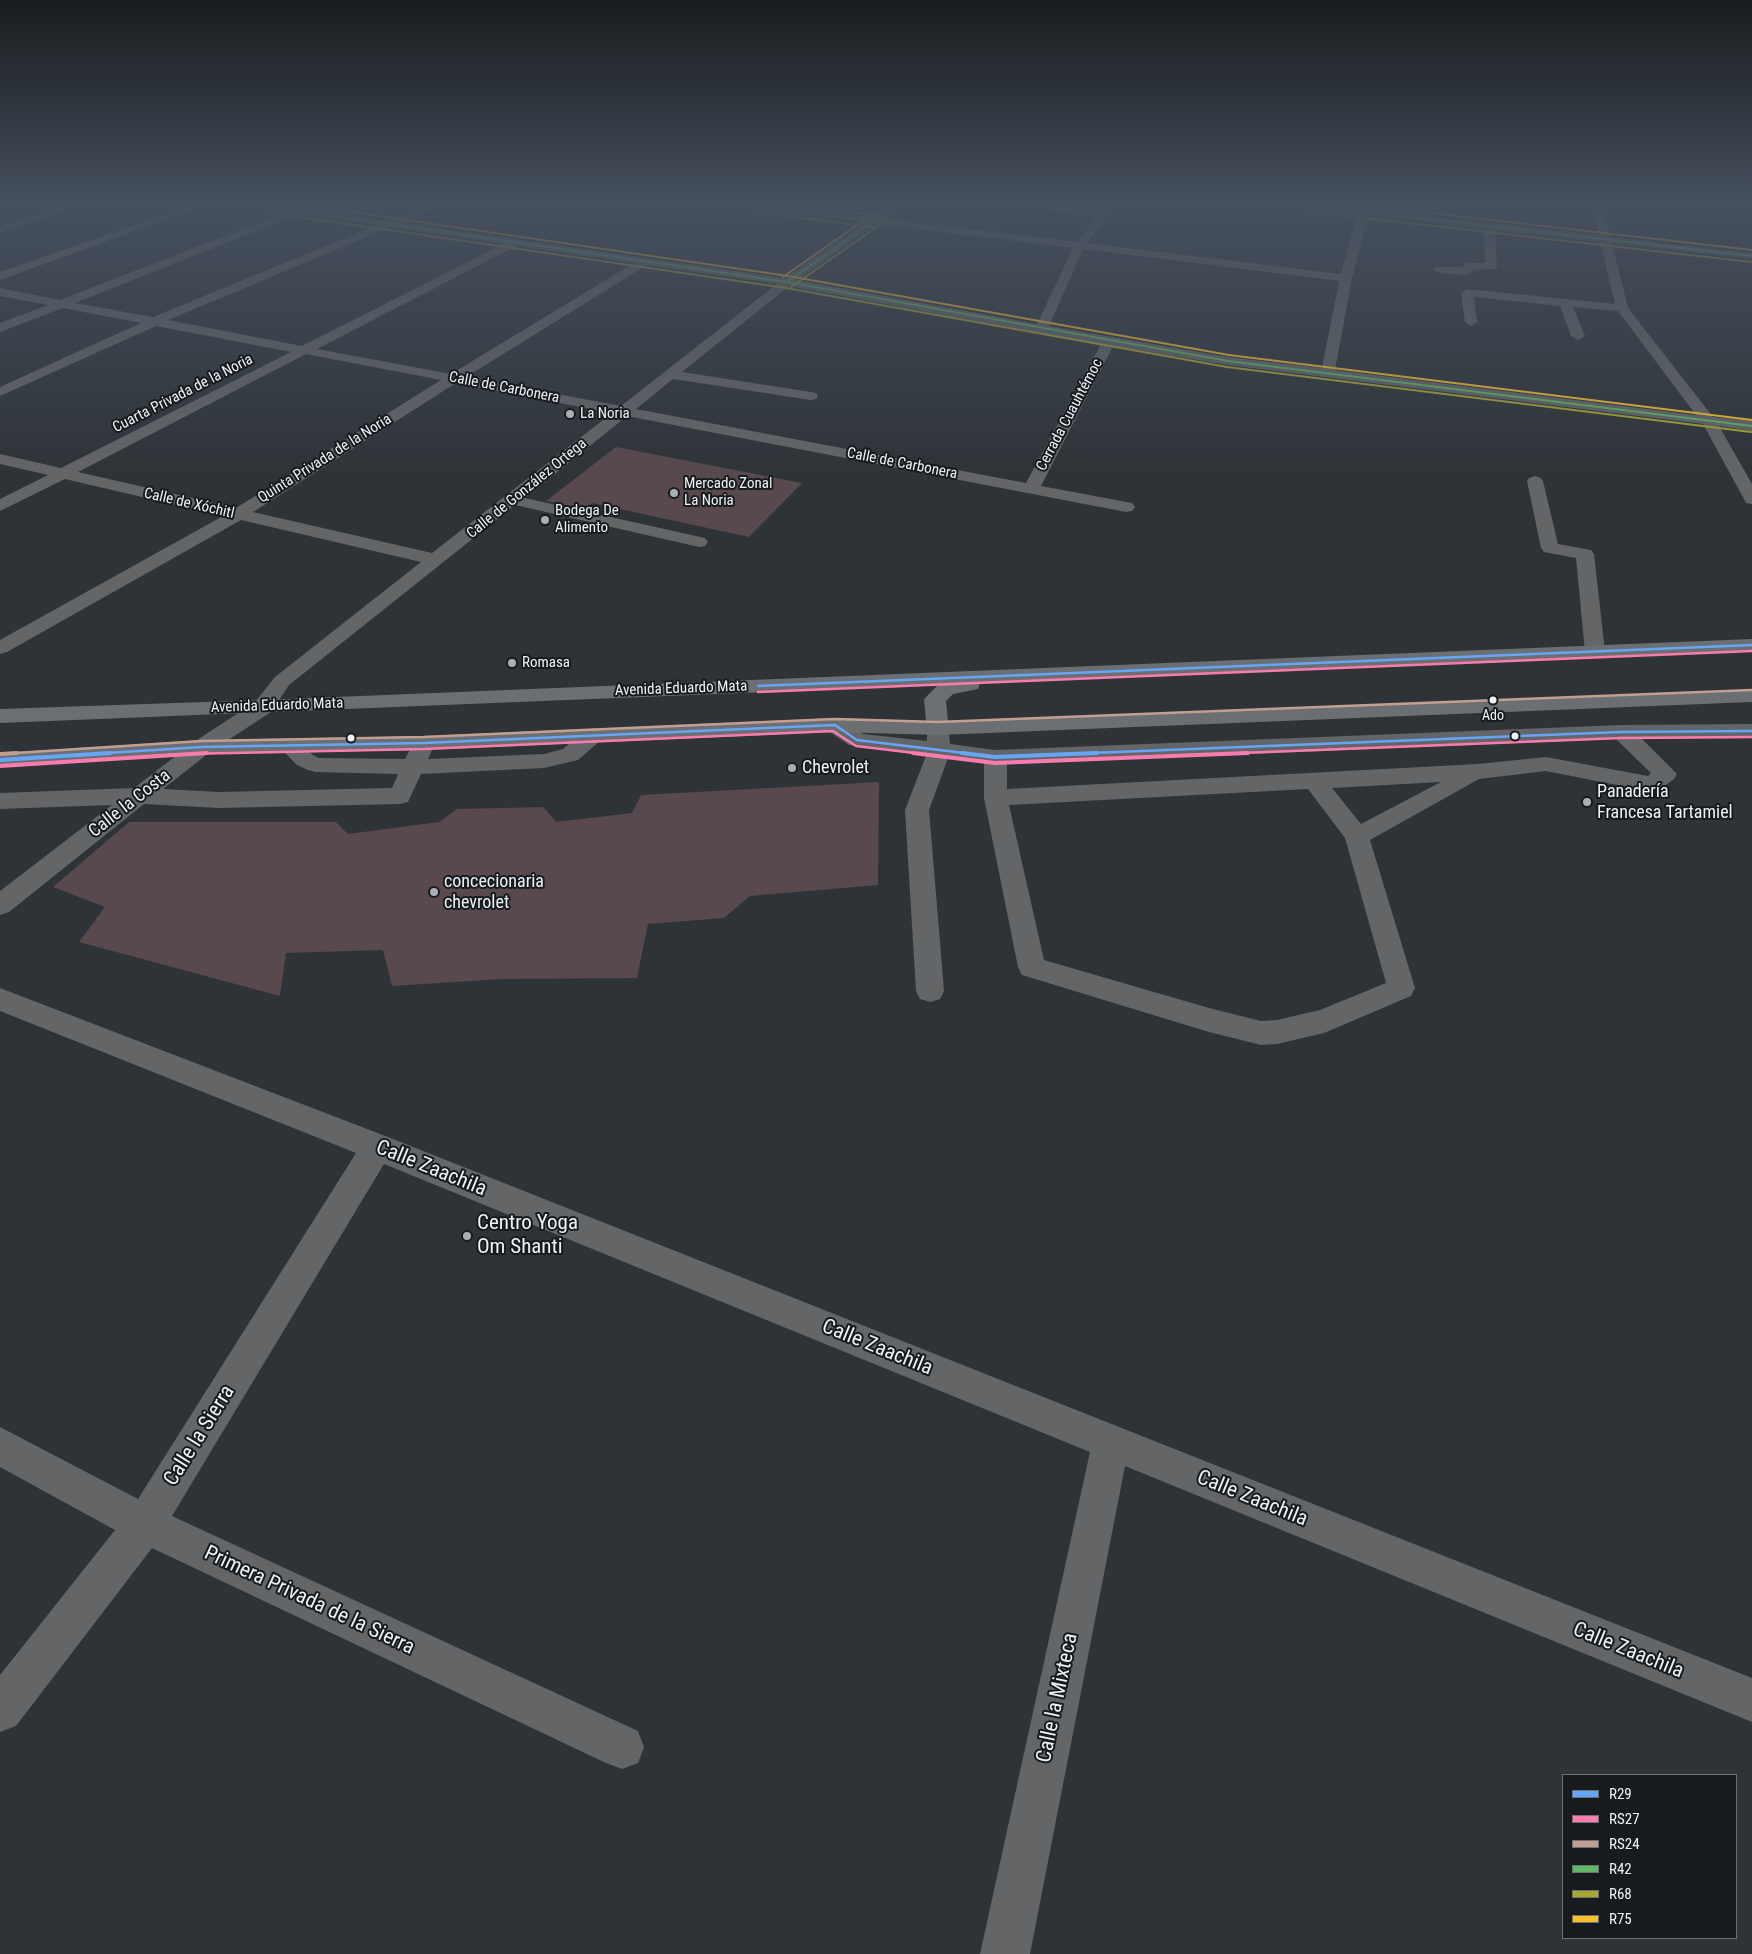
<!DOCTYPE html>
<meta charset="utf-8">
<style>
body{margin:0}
#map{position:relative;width:1752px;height:1954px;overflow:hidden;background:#2e3337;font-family:"Roboto Condensed",sans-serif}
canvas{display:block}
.legend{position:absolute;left:1562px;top:1774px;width:175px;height:165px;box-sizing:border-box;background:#171b1e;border:1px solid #6c7175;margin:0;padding:6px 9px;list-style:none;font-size:15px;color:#ecf2f7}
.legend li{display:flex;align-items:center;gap:10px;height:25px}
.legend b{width:25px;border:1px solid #6c7175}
</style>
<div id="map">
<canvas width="1752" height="1954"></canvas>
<ul class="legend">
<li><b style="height:6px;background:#66a6f9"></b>R29</li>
<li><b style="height:6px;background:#fc7bae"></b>RS27</li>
<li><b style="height:6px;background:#c39e91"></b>RS24</li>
<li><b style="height:6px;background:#5fb664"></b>R42</li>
<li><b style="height:6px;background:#a8a72d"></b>R68</li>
<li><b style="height:6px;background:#fbc02d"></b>R75</li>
</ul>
</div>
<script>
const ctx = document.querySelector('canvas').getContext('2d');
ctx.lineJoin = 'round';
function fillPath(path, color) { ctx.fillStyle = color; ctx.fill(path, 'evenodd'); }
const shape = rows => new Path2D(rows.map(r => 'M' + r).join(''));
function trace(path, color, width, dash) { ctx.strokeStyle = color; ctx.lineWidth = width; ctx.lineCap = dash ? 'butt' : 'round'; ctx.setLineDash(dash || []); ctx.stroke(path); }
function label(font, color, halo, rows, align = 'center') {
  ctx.font = font + ' "Roboto Condensed",sans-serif'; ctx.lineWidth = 4; ctx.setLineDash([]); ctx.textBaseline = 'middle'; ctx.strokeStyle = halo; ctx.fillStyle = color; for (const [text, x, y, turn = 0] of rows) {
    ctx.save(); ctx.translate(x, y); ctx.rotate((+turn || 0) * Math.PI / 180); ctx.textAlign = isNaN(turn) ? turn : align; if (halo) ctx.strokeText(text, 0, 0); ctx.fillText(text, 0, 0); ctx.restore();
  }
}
fillPath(shape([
 [616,447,802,483,749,537,592,503,585,509,546,501],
 [879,782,878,885,750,896,724,918,648,924,637,978,502,979,392,986,383,950,286,953,280,996,79,942,105,907,53,887,129,822,336,822,348,834,439,822,457,809,543,807,556,822,632,813,641,795]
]), '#57494e');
fillPath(shape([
 [65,205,81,205,0,233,0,226,65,205],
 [255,205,282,205,389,221,427,205,441,205,403,223,785,278,865,222,750,208,745,205,777,205,872,217,886,205,897,205,883,218,1077,242,1097,216,1023,208,1018,205,1052,205,1101,211,1106,205,1116,205,1087,243,1341,274,1357,214,1303,208,1298,205,1332,205,1359,208,1360,205,1370,205,1369,209,1599,235,1592,205,1602,205,1610,237,1752,253,1752,259,1612,243,1628,308,1713,417,1752,421,1752,431,1719,426,1752,484,1752,504,1746,503,1744,499,1703,424,1228,365,1113,346,1041,486,1132,503,1135,507,1132,511,1126,512,627,416,525,498,705,538,708,542,705,546,699,547,515,505,289,685,271,712,210,752,163,789,219,792,392,788,398,774,316,772,308,770,297,765,277,745,280,740,288,738,296,740,313,755,319,758,405,759,416,738,424,736,432,738,435,743,428,759,544,754,563,749,585,730,593,728,601,730,604,735,601,740,578,760,544,768,421,774,408,802,400,804,219,808,144,804,9,912,0,915,0,891,112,805,0,809,0,793,134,788,194,742,255,702,275,677,421,562,241,520,7,652,0,654,0,640,223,516,65,479,0,511,0,499,48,475,0,464,0,454,61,468,291,352,156,326,0,396,0,387,141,323,63,308,0,332,0,323,48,305,0,296,0,288,60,300,286,212,260,208,255,205],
 [299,214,377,225,153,317,75,303,299,214],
 [1368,215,1484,229,1485,263,1468,263,1464,264,1462,267,1435,267,1433,269,1435,271,1439,273,1466,275,1470,273,1472,270,1495,269,1497,267,1495,230,1600,242,1615,304,1467,289,1461,293,1465,322,1471,326,1477,322,1474,297,1560,306,1571,336,1578,340,1585,336,1573,307,1618,311,1696,415,1335,370,1352,278,1368,215],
 [877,224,1073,248,1037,324,797,280,877,224],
 [391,227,503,244,302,346,168,320,391,227],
 [516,246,634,263,451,374,317,349,516,246],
 [1083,249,1339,281,1322,368,1228,357,1049,326,1083,249],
 [647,265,777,284,621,406,466,377,647,265],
 [789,286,1041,333,1101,344,1026,483,636,409,673,379,811,400,816,399,818,396,816,393,811,392,682,372,789,286],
 [306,354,441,380,236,508,78,472,306,354],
 [456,383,612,413,432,553,253,512,456,383],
 [1672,205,1682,205,1683,208,1682,210,1674,210,1672,205],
 [1535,476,1541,478,1543,481,1558,544,1591,550,1594,554,1605,652,1602,656,1595,658,1588,656,1585,652,1576,558,1544,552,1541,548,1527,481,1529,478,1535,476],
 [835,718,843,720,863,734,927,741,927,732,930,727,938,725,946,727,949,732,950,744,995,750,1621,725,1752,724,1752,738,1642,739,1677,774,1674,779,1660,789,1652,792,1546,771,1479,779,1370,840,1415,988,1411,996,1324,1033,1277,1044,1261,1045,1209,1032,1022,975,1018,967,984,798,984,763,948,758,929,810,944,991,940,999,930,1002,920,999,916,991,905,810,926,756,849,745,827,730,824,725,827,720,835,718],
 [1616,739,1651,773,1648,776,1546,757,1478,764,1007,789,1007,764,1616,739],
 [1441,782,1361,824,1332,788,1441,782],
 [1308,789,1345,838,1386,983,1320,1010,1277,1020,1261,1021,1209,1008,1044,960,1009,805,1308,789],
 [0,988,388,1137,1752,1678,1752,1722,1125,1466,1030,1954,980,1954,1090,1452,384,1164,172,1516,638,1731,644,1747,638,1763,622,1769,606,1763,152,1548,16,1726,0,1732,0,1675,115,1530,0,1467,0,1427,138,1499,356,1153,0,1011,0,988]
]), '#646567');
fillPath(shape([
 [191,205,206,205,0,280,0,272,191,205],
 [1752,639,1752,651,980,683,978,689,953,694,946,701,948,721,1752,690,1752,702,938,735,835,732,424,750,202,754,0,767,0,753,202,740,424,736,835,718,926,721,924,699,938,685,0,723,0,709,263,700,1752,639]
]), '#6c6f71');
trace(shape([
 [758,686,1752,645],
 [91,754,202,747,424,743,835,725,857,740,972,754],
 [1066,754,1621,732,1752,731]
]), '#66a6f9', 2.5);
trace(shape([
 [962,753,995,757,1097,753],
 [0,760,110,753]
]), '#66a6f9', 4);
trace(shape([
 [758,692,1752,651],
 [184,754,424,749,833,731,856,746,923,754],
 [1216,754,1621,738,1752,737]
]), '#fc7bae', 2.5);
trace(shape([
 [913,753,995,763,1248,753],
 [0,766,207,753]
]), '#fc7bae', 4);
trace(shape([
 [0,754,202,741,424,737,835,719,938,722,1752,690]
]), '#c39e91', 2.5);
trace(shape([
 [0,754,17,753]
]), '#c39e91', 4);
trace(shape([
 [261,205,787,282,1228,361,1752,426],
 [751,205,874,221],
 [1304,205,1752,256],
 [787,282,874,221,892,205]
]), '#5fb664', 2);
trace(shape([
 [259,211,786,288,1227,367,1751,432],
 [749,211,873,227],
 [1302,211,1751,262],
 [791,287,878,226,896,210]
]), '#a8a72d', 2);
trace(shape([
 [304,205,788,276,1229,355,1752,420],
 [800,205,875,215],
 [1360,205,1752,250],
 [783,277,870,216,882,205]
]), '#fbc02d', 2);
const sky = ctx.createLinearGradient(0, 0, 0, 479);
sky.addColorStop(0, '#191c1e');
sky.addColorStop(0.43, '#46505e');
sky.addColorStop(1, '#46505e00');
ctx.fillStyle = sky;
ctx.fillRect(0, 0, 1752, 479);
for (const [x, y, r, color] of [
 [570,414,5,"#aaafb4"],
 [674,493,5,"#aaafb4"],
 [545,520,5,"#aaafb4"],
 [512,663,5,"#aaafb4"],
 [1493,700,4.5,"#ecf2f7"],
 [1515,736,4.5,"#ecf2f7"],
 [351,738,4.5,"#ecf2f7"],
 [792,768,5,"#aaafb4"],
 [1587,802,5,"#aaafb4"],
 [434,892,5,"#aaafb4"],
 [467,1236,5,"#aaafb4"]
]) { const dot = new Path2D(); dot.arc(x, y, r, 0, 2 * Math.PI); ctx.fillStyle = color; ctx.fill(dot); trace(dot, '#171b1e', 2); }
label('14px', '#ecf2f7', '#171b1e', [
 ["Ado",1493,716]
]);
label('15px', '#ecf2f7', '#171b1e', [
 ["Calle de Carbonera",504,388,11],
 ["Cuarta Privada de la Noria",183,394,-27],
 ["Cerrada Cuauhtémoc",1070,415,-62],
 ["Quinta Privada de la Noria",325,459,-32],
 ["Calle de Carbonera",902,464,11],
 ["Calle de González Ortega",527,489,-39],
 ["Calle de Xóchitl",189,504,13],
 ["Avenida Eduardo Mata",681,689,-2],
 ["Avenida Eduardo Mata",277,706,-2]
]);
label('15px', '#ecf2f7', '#171b1e', [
 ["La Noria",580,414],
 ["Mercado Zonal",684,484],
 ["La Noria",684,501],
 ["Bodega De",555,511],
 ["Alimento",555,528],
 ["Romasa",522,663]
], 'left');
label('18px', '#ecf2f7', '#171b1e', [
 ["Chevrolet",802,768],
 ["Panadería",1597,792],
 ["Francesa Tartamiel",1597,813],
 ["concecionaria",444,882],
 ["chevrolet",444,903]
], 'left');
label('18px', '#ecf2f7', '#171b1e', [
 ["Calle la Costa",130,804,-38]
]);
label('21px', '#ecf2f7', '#171b1e', [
 ["Calle Zaachila",431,1169,22],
 ["Calle Zaachila",877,1348,22],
 ["Calle la Sierra",200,1436,-58],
 ["Calle Zaachila",1252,1499,22],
 ["Primera Privada de la Sierra",309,1601,25],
 ["Calle Zaachila",1628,1651,22],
 ["Calle la Mixteca",1058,1698,-78]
]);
label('21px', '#ecf2f7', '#171b1e', [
 ["Centro Yoga",477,1224],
 ["Om Shanti",477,1248]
], 'left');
</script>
